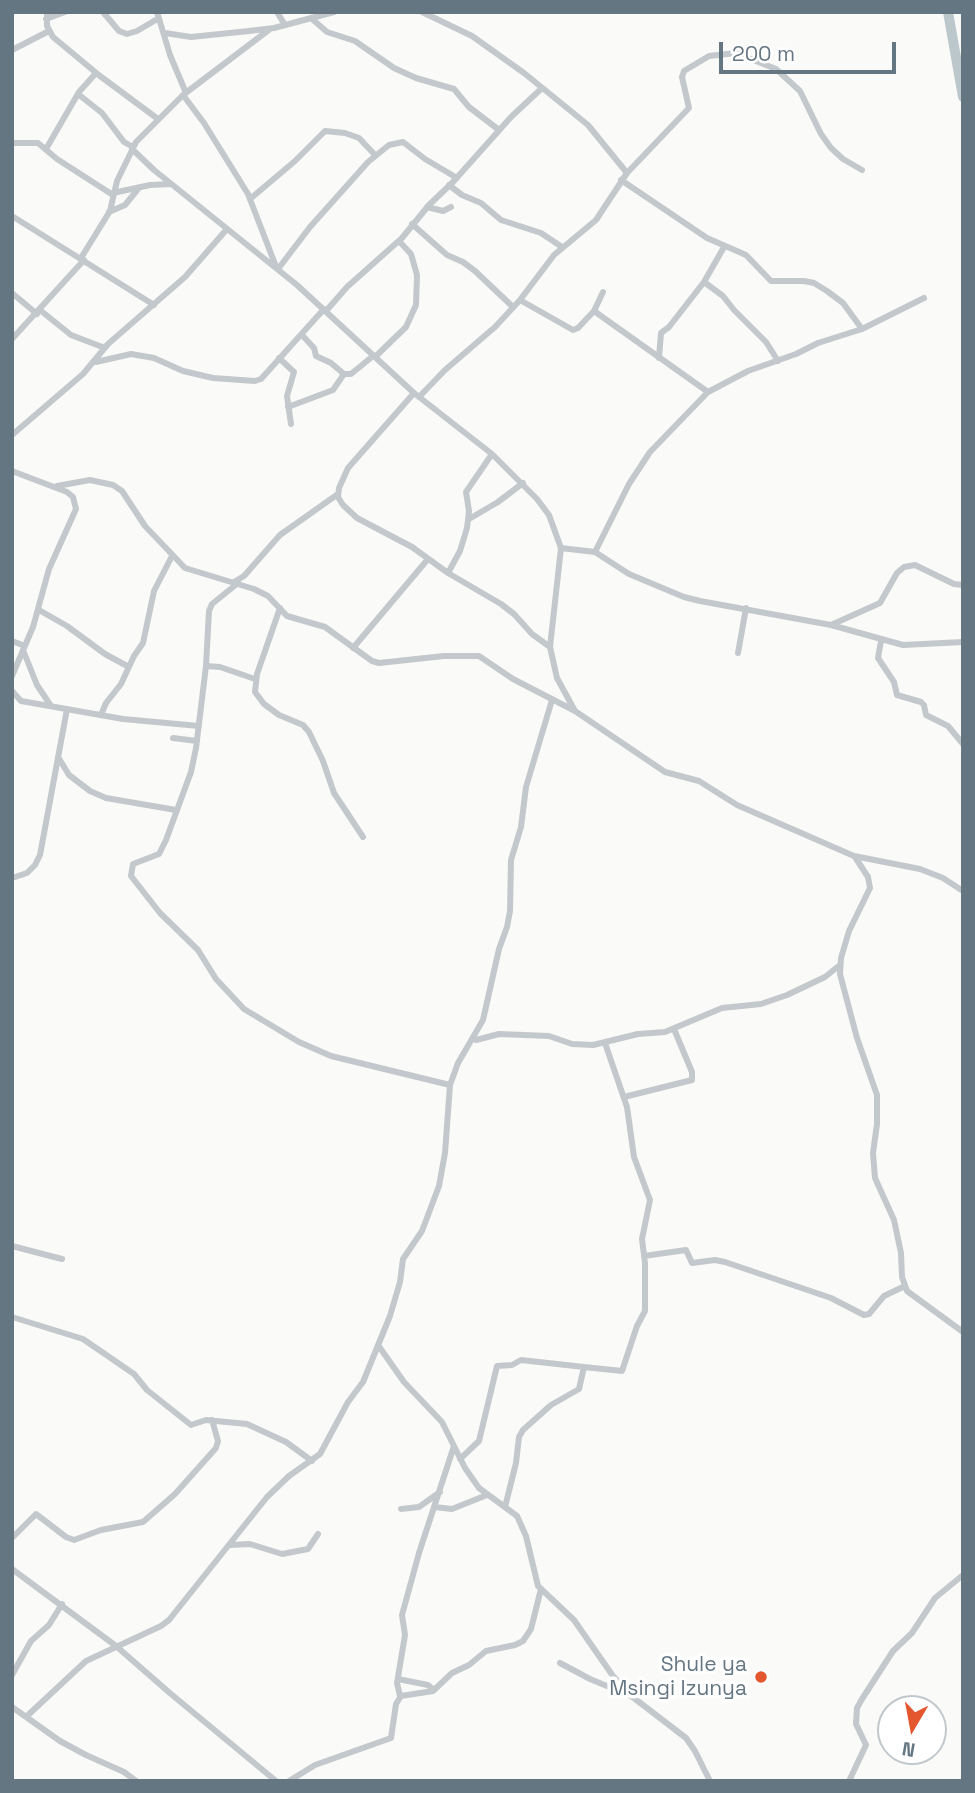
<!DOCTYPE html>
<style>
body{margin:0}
#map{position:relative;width:975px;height:1793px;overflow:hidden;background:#fafaf8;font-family:"Space Grotesk",sans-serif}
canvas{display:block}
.frame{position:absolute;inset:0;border:14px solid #657683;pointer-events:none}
.north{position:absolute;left:877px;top:1695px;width:70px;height:70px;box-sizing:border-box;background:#fff;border:2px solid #c1c8cd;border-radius:50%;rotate:190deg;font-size:19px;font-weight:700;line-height:28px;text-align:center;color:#657683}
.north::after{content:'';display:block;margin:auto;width:24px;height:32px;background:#e4572e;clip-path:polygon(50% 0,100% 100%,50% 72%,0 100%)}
.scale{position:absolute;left:719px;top:42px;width:177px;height:32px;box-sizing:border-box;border:4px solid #657683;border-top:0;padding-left:9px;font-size:21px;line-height:24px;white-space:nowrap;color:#657683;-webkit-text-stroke:5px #fff;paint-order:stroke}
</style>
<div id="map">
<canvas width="975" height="1793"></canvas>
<div class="frame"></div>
<div class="north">N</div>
<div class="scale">200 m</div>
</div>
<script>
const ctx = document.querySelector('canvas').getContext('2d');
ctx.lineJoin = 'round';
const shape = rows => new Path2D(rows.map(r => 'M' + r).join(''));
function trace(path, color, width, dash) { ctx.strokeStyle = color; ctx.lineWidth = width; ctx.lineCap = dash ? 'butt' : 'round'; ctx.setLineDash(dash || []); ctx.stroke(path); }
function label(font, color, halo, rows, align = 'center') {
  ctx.font = font + ' "Space Grotesk",sans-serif'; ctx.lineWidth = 7; ctx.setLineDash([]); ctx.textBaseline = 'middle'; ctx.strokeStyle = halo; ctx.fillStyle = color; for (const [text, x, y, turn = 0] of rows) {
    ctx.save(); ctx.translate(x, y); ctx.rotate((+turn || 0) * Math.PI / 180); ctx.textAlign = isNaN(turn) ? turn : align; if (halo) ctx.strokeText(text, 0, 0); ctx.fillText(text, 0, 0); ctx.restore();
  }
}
trace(shape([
 [948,12,963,97]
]), '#bbc7cb', 10);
trace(shape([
 [47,12,47,26,53,37,100,76,158,119],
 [103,12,119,31,127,34,137,31,159,18],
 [157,12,170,55,186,93],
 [277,12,285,25],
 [422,12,472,36,524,73,588,125,627,173],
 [311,18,327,32,355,41,394,68,416,78,454,89,469,107,499,130],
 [46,19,65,12],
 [165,33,191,37,249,31,274,28,334,12],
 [12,50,49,31],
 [78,94,102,113,124,142,133,147],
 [183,95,204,123,248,194,275,264],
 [12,143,38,143,57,159,113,195],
 [46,149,79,92,96,73],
 [132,149,154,170,297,285,414,393,492,454,537,499,549,515,561,548,550,647,557,678,575,711],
 [621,180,707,238,746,255,771,281,804,281,814,283,827,291,843,303,862,329],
 [449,185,462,195,481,203,501,220,541,233,562,247],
 [113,193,150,185,171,184],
 [250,199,295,161,325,131,345,133,359,138,375,155],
 [427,207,443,211,451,207],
 [109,212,125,205,138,189],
 [12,216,154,305],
 [412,224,447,255,463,262,475,271,513,307],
 [81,258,110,211,117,181,136,142,183,95,270,29],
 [278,269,310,227,368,162,389,145,403,142,425,159,457,178],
 [704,282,723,296,734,310,766,342,778,361],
 [12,293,37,314],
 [520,300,573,330,578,328,594,311,603,292],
 [40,310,71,335,105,348],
 [326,311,347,287,402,238,429,205,453,182,511,117,541,89],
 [594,311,708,392],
 [302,335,314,348,316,356,331,363,344,374,351,374,373,356],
 [12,339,84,260],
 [375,357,406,327,416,305,417,275,411,254,399,241],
 [279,358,294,372,287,396,291,424],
 [659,358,661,333,669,327,704,282,724,247],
 [96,362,131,354,154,358,183,371,213,378,255,381,261,379,324,309],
 [414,393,348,468,339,488,338,497,343,505,357,518,412,547,448,573,501,604,514,614,532,634,550,647],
 [419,397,445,370,495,327,520,300,554,255,596,220,627,173,689,108,682,77,684,71,709,56,736,53,776,69,800,91,821,134,831,148,843,159,862,170],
 [288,407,333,390,344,374],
 [12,435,83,374,108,344,185,277,227,229],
 [12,471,67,492,73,497,76,509,49,569,33,627,12,676],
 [57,486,90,480,113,485,122,491,145,526,185,568,254,589,268,596,287,616,325,627,372,661,379,663,444,656,479,656,513,679,575,711,665,772,699,781,737,805,854,856,920,869,943,878,963,891],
 [469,519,498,502,523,483],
 [561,548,595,552,629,574,684,597,700,601,831,625,903,645,963,642],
 [595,552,629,484,650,452,708,392,748,371,796,354,818,343,862,329,924,298],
 [448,573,460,551,467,528,469,511,466,492,492,454],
 [234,582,244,576,280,535,338,494],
 [238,583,212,604,209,611,206,666,196,748,191,772,166,840,159,854,133,864,131,876,160,913,198,950,216,979,244,1009,299,1042,331,1056,450,1085],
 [280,608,257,674,255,692,264,704,279,715,303,725,309,732,323,761,334,793,363,837],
 [39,610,67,626,105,654,129,667],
 [831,625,880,603,897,573,904,567,915,565,954,584,963,585],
 [12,641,25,646],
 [881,641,878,658,894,682,897,695,921,702,924,705,926,715,948,726,963,744],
 [353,648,428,559],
 [23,650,37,685,51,706],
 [738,653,746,608],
 [206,666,220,667,255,679],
 [12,691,21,701,123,719,199,726],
 [101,715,106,703,121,684,134,656,143,643,154,591,172,556],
 [173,738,197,741],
 [58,757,69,775,90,791,106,798,176,810],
 [855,857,868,877,870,888,849,931,841,958,840,974,857,1038,877,1095,877,1124,873,1153,875,1178,894,1220,901,1253,902,1277,907,1291,963,1332],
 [12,878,27,873,35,865,40,855,67,709],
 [476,1040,499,1034,549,1036,572,1044,593,1045,638,1034,665,1032,722,1008,761,1004,787,995,825,977,840,965],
 [624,1097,692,1080,692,1072,674,1029],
 [12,1246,62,1259],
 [644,1256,686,1250,692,1263,715,1260,725,1262,831,1298,864,1315,869,1314,884,1296,905,1286],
 [12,1317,83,1339,134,1374,147,1390,191,1425,206,1420,247,1424,286,1442,312,1461],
 [378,1345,404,1382,442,1422,465,1468,479,1488,517,1516,526,1536,538,1586,574,1620,613,1676,630,1695,686,1738,695,1751,710,1781],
 [460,1459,479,1441,497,1366,512,1365,521,1360,584,1367],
 [435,1507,452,1509,487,1495],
 [505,1507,516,1463,519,1437,523,1430,551,1405,579,1389,584,1367,622,1371,637,1326,645,1311,645,1263,642,1239,650,1200,634,1157,627,1107,605,1043],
 [401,1509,419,1507,440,1492],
 [12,1538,36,1514,66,1537,74,1540,101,1530,143,1522,175,1494,216,1448,218,1441,212,1420],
 [230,1545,250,1544,282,1554,308,1549,318,1534],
 [12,1569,116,1646,171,1694,276,1781],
 [560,1663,590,1679,631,1696],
 [12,1675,31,1641,49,1625,62,1604],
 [398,1679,428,1685,434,1690],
 [400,1696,397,1683,405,1635,402,1615,419,1553,454,1446],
 [12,1707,60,1741,86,1755,124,1772,136,1781],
 [27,1716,86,1661,161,1626,169,1620,267,1497,289,1476,320,1454,348,1402,363,1382,390,1316,400,1282,403,1259,422,1231,439,1186,445,1153,450,1085,458,1063,483,1020,499,949,507,927,510,911,511,860,521,827,526,787,552,700],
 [289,1781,315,1765,391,1738,396,1704,401,1696,433,1691,452,1673,469,1665,486,1651,515,1645,523,1641,531,1629,541,1589],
 [849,1781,866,1745,856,1724,857,1708,862,1699,893,1651,912,1633,935,1598,963,1575]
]), '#c3c8cc', 6);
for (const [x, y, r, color] of [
 [761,1677,7,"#e4572e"]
]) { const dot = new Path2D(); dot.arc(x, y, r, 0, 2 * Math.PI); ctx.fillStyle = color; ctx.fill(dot); trace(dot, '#fff', 2.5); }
label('21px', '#657683', '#fff', [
 ["Shule ya",747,1665],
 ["Msingi Izunya",747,1689]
], 'right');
</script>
